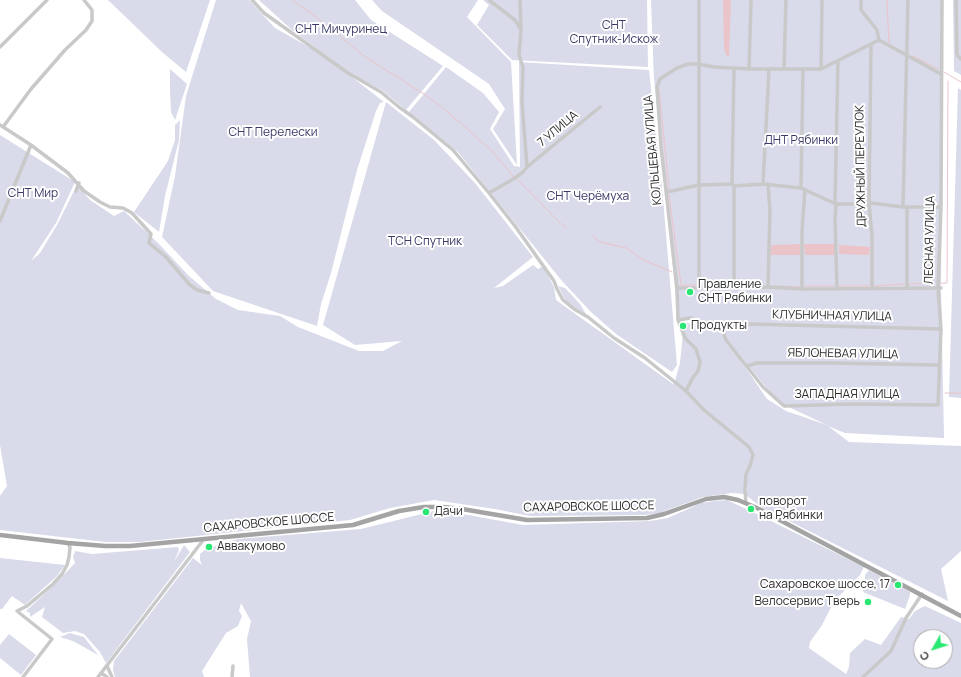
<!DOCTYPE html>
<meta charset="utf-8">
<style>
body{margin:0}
#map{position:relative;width:961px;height:677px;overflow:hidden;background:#fff;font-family:Manrope,sans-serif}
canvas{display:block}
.north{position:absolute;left:913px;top:629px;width:40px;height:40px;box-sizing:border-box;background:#fff;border:1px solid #ababab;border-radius:50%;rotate:231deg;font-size:11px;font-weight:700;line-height:16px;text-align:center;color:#2c2c2c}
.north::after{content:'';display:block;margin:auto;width:14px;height:18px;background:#2ae774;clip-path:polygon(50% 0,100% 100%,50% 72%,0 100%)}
</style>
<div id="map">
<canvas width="961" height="677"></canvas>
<div class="north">С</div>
</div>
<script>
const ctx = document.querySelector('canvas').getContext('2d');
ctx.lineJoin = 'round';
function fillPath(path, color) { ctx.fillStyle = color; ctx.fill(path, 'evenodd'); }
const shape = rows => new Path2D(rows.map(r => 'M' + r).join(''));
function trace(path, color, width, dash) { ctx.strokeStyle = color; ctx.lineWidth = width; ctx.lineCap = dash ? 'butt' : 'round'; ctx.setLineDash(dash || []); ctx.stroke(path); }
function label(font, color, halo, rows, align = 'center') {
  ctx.font = font + ' Manrope,sans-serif'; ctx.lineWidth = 4; ctx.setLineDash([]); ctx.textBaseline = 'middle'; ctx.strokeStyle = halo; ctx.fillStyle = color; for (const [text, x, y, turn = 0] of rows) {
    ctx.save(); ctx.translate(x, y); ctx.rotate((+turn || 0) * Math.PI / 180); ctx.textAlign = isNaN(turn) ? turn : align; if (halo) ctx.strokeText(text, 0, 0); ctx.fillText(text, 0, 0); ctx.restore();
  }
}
fillPath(shape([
 [108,0,210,0,186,72,162,52],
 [216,0,249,0,275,28,325,56,384,102,380,103,376,111,357,170,331,273,321,304,317,326,213,291,162,237,175,176,186,96],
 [259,0,355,0,371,20,443,66,406,110,382,90,350,73,292,30],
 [372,0,478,0,467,17,511,62,517,165,493,129,505,109,489,84,382,11],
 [483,0,647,0,648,67,512,60,477,25,489,5],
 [651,0,943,0,941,288,944,438,845,433,828,426,849,442,961,446,961,551,941,569,948,601,761,507,747,496,747,474,750,465,745,474,744,494,732,493,703,497,659,513,645,515,530,516,495,509,434,500,390,508,350,520,139,542,106,542,0,530,0,496,7,486,0,445,0,135,75,182,56,223,31,261,40,253,57,225,77,185,90,200,114,216,124,211,158,243,189,276,216,299,238,310,280,316,298,327,359,351,383,351,402,341,355,345,323,325,386,102,434,140,475,183,533,257,494,288,503,286,533,265,538,269,543,266,554,287,556,300,673,384,675,381,680,363,684,323,698,324,721,332,719,329,689,320,678,319,654,79],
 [722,333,778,402,827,425,786,411,767,399],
 [953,0,961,0,961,75,954,71],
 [519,62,649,70,662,187,677,365,672,372,616,334,591,312,562,281,458,152,409,112,446,67,483,93,499,112,490,129,514,166,520,167],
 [170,69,187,84,175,120,171,112,170,92],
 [958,88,961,90,961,398,949,397],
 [180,120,179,140,165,196,159,232,134,212,168,161,175,140,175,125],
 [558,286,565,288,580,304,586,314,567,303],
 [727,500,757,514,864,567,860,575,834,601,822,625,810,642,809,648,846,674,849,667,850,653,865,639,881,645,901,617,909,619,915,611,925,606,961,623,961,677,250,677,247,639,251,621,241,603,239,611,242,616,238,626,226,633,202,671,204,677,115,677,113,670,114,661,193,558,202,565,200,560,200,554,206,549,238,539,361,529,434,511,457,513,523,525,650,521,668,518,701,503,714,501],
 [921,637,945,637,945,661,921,661],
 [184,545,190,552,106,663,100,652,84,634,75,631,63,633,42,617,45,607,30,617,30,613,26,611,55,584,75,563,73,557,75,551,92,554,178,547,179,550,174,562],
 [0,558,65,565,57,576,25,605,12,596,2,609,0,609],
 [869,570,910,592,910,595,905,609,863,592,865,583,865,575],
 [70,633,84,637,98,655,73,641,60,637],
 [9,634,36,655,21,675,0,658,0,645]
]), '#d9daea');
fillPath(shape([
 [723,0,731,0,729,56,726,55,724,48],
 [801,244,800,255,771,255,770,250,772,245],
 [804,244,834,244,834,255,805,255],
 [839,245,870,247,869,255,839,254]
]), '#ebc4ca');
trace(shape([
 [292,0,315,16,364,56,427,96,442,107,491,150,514,177],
 [887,0,889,43],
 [913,56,938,69],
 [944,72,961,82],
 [659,89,669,189],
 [517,179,562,225,566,227],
 [669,195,681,285,696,285],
 [593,236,600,242,626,248,644,260,672,272],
 [940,283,947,283,948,81],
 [909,284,935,283],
 [702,285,731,286],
 [776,286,800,287],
 [805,286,835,286],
 [839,286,870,286],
 [874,286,904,284],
 [945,393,961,393]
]), '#ebc4ca', 1);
trace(shape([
 [252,0,264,13,348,73,381,92,399,107,413,117,453,150,489,193],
 [489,0,515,20,520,28],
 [520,0,521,30,519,55,523,67,522,102,527,167,523,172,515,178,489,193,515,226,554,281,557,289,563,300,574,309,588,317,614,338,645,358,686,391,704,410,749,447,753,455,750,466,746,474,745,490,746,503],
 [699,0,699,288],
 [861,0,861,10,877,30,879,40],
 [956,0,957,55,961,59],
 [871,44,869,204,872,236,872,287],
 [0,47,47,0],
 [749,69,751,0],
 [784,69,786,0],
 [821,69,822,0],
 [0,125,31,145,68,173,84,191,100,202,110,207,123,208,132,213,151,234,149,243,166,257,189,284,197,290,209,293],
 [3,127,31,89,65,50,86,30,92,21,92,10,84,0],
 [527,167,600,107],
 [732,184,734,68],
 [763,184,769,69],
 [768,184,770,211,768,287],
 [801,188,803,70],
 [76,191,79,183],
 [667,192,699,185,732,184,734,186,763,184,801,188,836,204,869,204,871,203,903,207,941,207],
 [903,207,908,0],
 [0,221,31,145],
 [907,287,907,207],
 [677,288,768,287,802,289,941,288],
 [734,288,734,186],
 [837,288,835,220,836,204,835,201,838,61],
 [802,289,802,231,805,189],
 [678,320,690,318,722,329,749,324,941,329],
 [722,329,726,340,763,387,784,406,852,404,938,405,941,329,938,288,941,207,942,0],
 [747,366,757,363,832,363,938,365],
 [686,391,692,379,698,371,700,362,696,349,685,338,678,320,677,288,661,147,657,87,660,79,677,68,688,64,698,64,714,67,749,69,821,69,879,40,941,74],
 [107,666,112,677],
 [101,673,107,677],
 [23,677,52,639,17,611,27,606,53,584,62,574,67,565,69,557,70,547,68,543],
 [98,677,204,539],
 [232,677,233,666],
 [863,677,891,651,906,618,922,594]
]), '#c9c9c9', 3.5);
trace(shape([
 [0,535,68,543,105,546,130,546,353,525,399,511,424,507,443,507,462,509,527,520,647,518,664,514,706,499,724,497,738,500,757,508,961,616]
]), '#a4a4a4', 4.5);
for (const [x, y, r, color] of [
 [690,292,4,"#2ae774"],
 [683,326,4,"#2ae774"],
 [751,509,4,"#2ae774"],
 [426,512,4,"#2ae774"],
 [209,547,4,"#2ae774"],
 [898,585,4,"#2ae774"],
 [868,602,4,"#2ae774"]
]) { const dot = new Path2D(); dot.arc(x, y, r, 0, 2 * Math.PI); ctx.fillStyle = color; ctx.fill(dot); trace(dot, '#fff', 1.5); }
label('12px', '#393a68', '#fff', [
 ["СНТ",614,26],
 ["Спутник-Искож",614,40],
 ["СНТ Мичуринец",341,30],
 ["СНТ Перелески",273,133],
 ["ДНТ Рябинки",801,141],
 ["СНТ Мир",33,194],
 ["СНТ Черёмуха",588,197],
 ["ТСН Спутник",425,242]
]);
label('12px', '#2c2c2c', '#fff', [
 ["7 УЛИЦА",558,129,-40],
 ["КОЛЬЦЕВАЯ УЛИЦА",653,150,-95],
 ["ДРУЖНЫЙ ПЕРЕУЛОК",861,166,-91],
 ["ЛЕСНАЯ УЛИЦА",930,240,-89],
 ["КЛУБНИЧНАЯ УЛИЦА",832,316,1],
 ["ЯБЛОНЕВАЯ УЛИЦА",843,354,1],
 ["ЗАПАДНАЯ УЛИЦА",847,395],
 ["САХАРОВСКОЕ ШОССЕ",589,507,-1],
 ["САХАРОВСКОЕ ШОССЕ",269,523,-5]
]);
label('12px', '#2c2c2c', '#fff', [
 ["Правление",698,285],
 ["СНТ Рябинки",698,299],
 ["Продукты",691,326],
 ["поворот",759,502],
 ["на Рябинки",759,516],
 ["Дачи",434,512],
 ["Аввакумово",217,547],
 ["Сахаровское шоссе, 17",890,585,"right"],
 ["Велосервис Тверь",860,602,"right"]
], 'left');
</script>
